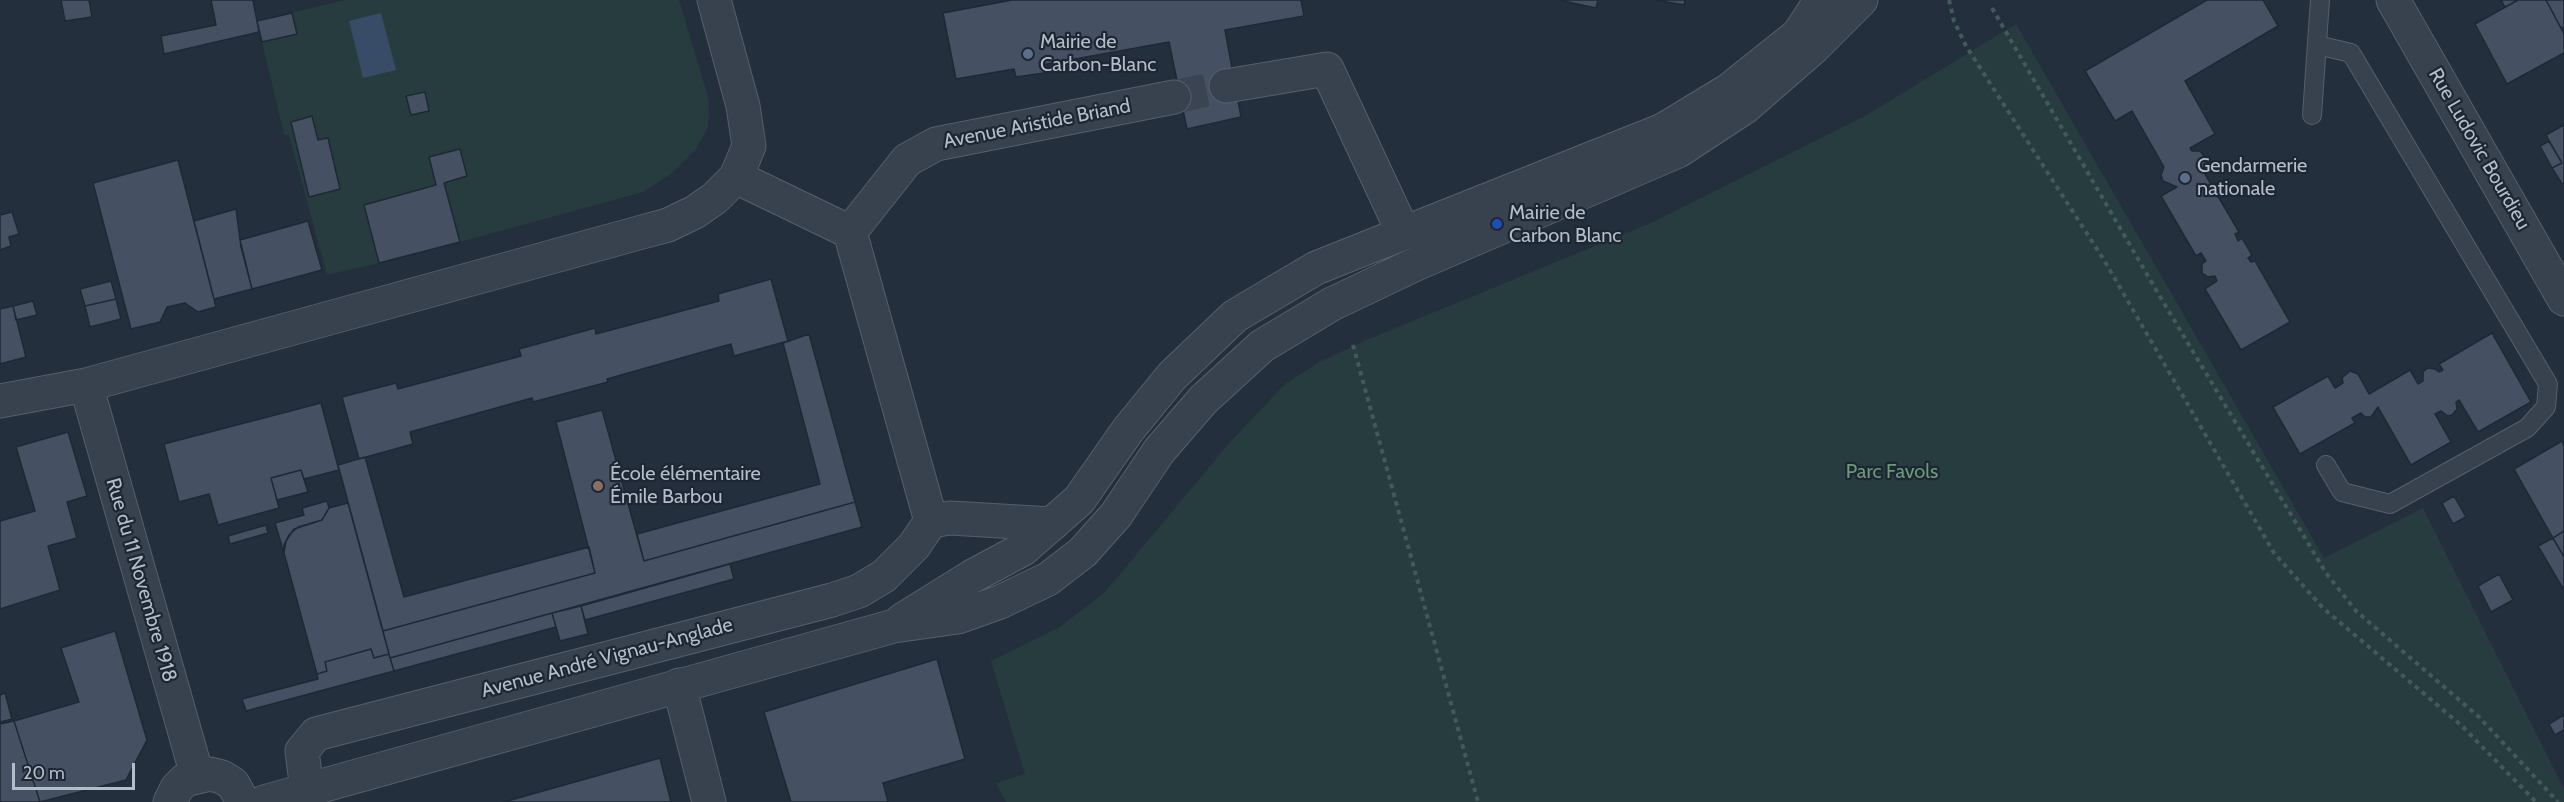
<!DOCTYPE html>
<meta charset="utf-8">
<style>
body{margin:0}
#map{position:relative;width:2564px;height:802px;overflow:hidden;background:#242f3e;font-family:Cabin,sans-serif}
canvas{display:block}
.scale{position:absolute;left:12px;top:763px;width:123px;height:27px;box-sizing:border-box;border:3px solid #b4bcc9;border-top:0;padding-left:8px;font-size:18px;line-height:21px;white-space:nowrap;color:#b4bcc9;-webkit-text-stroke:4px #1d2633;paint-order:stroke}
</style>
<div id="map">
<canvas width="2564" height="802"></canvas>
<div class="scale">20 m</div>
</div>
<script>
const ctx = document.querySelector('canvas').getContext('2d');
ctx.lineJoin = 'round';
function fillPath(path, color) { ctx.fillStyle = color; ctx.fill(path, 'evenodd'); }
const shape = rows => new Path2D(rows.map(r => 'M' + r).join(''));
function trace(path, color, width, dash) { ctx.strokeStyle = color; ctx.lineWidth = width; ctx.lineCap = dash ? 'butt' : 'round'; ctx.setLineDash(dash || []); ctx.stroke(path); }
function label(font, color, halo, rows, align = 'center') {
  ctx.font = font + ' Cabin,sans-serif'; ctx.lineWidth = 4.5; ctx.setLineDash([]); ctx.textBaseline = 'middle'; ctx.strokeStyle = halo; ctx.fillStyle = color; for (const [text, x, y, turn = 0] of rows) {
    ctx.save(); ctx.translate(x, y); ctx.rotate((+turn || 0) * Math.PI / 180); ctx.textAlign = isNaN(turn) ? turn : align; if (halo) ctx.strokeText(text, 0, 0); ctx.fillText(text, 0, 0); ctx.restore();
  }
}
fillPath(shape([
 [345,0,679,0,709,100,708,127,696,149,671,174,643,192,460,242,444,183,466,176,460,149,429,157,436,185,364,205,379,263,327,275,289,135,284,134,257,21],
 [2016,24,2324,558,2423,508,2564,789,2564,802,1006,802,996,783,1025,774,991,661,1060,627,1105,592,1231,441,1285,384,1318,363,1364,341,1651,223,1865,116]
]), '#263c3f');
fillPath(shape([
 [381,13,396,70,363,78,349,21]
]), '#394c67');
const building = shape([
 [61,0,89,0,92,17,65,21,61,0],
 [211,0,253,0,259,32,164,54,161,36,216,25,211,0],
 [1012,0,1301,0,1304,16,1225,30,1241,117,1187,129,1169,42,1042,65,1044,73,1016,77,1014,69,956,79,943,13,1012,0],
 [1559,0,1598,0,1596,8,1559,0],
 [1655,0,1685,0,1684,5,1655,0],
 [2207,0,2263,0,2278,26,2185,81,2215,134,2190,148,2192,151,2200,151,2205,157,2206,163,2202,169,2239,232,2235,234,2238,241,2242,238,2252,255,2248,258,2251,262,2255,261,2290,322,2241,350,2205,289,2217,281,2215,276,2208,277,2202,273,2202,264,2206,261,2201,253,2196,256,2161,196,2177,187,2163,181,2161,175,2164,167,2132,111,2115,121,2085,71,2207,0],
 [2501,0,2518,0,2505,7,2501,0],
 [2518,0,2546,0,2564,34,2564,53,2507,84,2475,24,2518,0],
 [2546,0,2564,0,2564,27,2561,28,2546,0],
 [292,13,297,34,262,42,257,21,292,13],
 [425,92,429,111,411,115,406,96,425,92],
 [312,116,318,140,328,138,340,189,309,197,291,122,312,116],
 [2564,125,2564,183,2562,184,2552,168,2562,163,2546,135,2564,125],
 [2549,141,2562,163,2552,168,2540,146,2549,141],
 [460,149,467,176,444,183,460,242,379,263,364,205,436,185,429,157,460,149],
 [178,160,216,307,198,312,185,303,167,307,160,322,131,329,93,183,178,160],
 [236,209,241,247,252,289,214,299,194,221,236,209],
 [12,212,19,234,9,237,11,246,0,250,0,215,12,212],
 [308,221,322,270,252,289,240,240,308,221],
 [771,279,788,341,734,356,731,344,607,379,608,382,533,402,532,398,410,432,413,444,359,459,342,397,396,383,398,389,521,356,519,349,595,328,596,334,719,301,718,294,771,279],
 [111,281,116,299,85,306,80,289,111,281],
 [116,299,121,319,90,327,85,306,116,299],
 [33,301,37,315,16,320,13,306,33,301],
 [13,306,26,357,0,364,0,309,13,306],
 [2492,333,2531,402,2478,432,2459,400,2456,402,2457,409,2452,415,2448,416,2441,411,2435,414,2451,442,2411,465,2378,407,2371,417,2365,417,2361,413,2352,418,2355,423,2300,454,2273,407,2328,376,2335,388,2343,383,2342,378,2350,371,2358,374,2369,394,2410,370,2418,384,2423,381,2423,372,2428,368,2435,369,2439,372,2443,370,2439,364,2492,333],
 [809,334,855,502,644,561,637,534,820,484,783,343,809,334],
 [321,403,339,470,304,479,301,470,271,478,279,508,218,525,209,494,179,502,164,444,321,403],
 [602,410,644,561,855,502,862,527,390,658,383,631,595,573,556,422,602,410],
 [68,432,87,496,67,502,77,538,48,546,60,590,0,609,0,521,35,511,16,447,68,432],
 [2562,441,2564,446,2564,531,2553,538,2514,469,2562,441],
 [365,457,404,597,589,547,595,573,383,631,338,465,365,457],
 [301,470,308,492,277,500,271,478,301,470],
 [2454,496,2466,517,2453,524,2442,503,2454,496],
 [327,501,329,508,322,520,294,529,286,541,284,553,275,523,304,515,302,508,327,501],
 [348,503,389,654,374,658,371,649,325,662,327,671,317,674,284,553,284,545,289,535,298,527,322,520,329,508,348,503],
 [266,525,268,533,230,544,228,536,266,525],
 [2564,531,2564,557,2553,538,2564,531],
 [2553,538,2564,557,2564,586,2562,587,2538,546,2553,538],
 [730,564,734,579,585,620,581,606,730,564],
 [2499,574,2513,600,2491,612,2478,586,2499,574],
 [581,606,588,634,560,641,552,613,581,606],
 [552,613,556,627,394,671,390,658,552,613],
 [115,631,147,740,126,780,40,802,14,721,79,702,61,648,115,631],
 [371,649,374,658,389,654,394,671,246,711,242,699,318,679,317,674,327,671,325,662,371,649],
 [937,659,965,759,883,783,888,802,791,802,764,712,937,659],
 [5,693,12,719,0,722,0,695,5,693],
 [2564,715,2564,730,2555,735,2549,724,2564,715],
 [14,721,40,802,0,802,0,724,14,721],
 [660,758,671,802,504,802,660,758]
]);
fillPath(building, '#455162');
trace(building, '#1f2835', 1.5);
trace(shape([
 [1174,97,1226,86]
]), '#3a4453', 33, [33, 16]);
const service = shape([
 [2317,45,2351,53,2548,384,2546,407,2527,428,2390,504,2342,492,2326,465],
 [2312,115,2320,0]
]);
const minor = shape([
 [2393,0,2564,299],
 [1226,86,1327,69,1403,232],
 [736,177,850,232],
 [850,232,907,160,936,144,1174,97],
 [850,232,931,521],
 [86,385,197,775],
 [0,401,86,385,642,232,668,225,695,212,715,198,736,177,749,146,743,106,714,0],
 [931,521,950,518,1052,524],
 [679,685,709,802],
 [307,790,302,751,316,734,832,600,859,591,884,576,914,546,931,521]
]);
const tertiary = shape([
 [902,620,971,577,1023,549,1079,500,1128,430,1172,376,1235,316,1316,268,1663,130,1729,90,1798,35,1821,0],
 [170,802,177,788,185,780,210,774,222,777,233,784,243,802],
 [264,802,894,626,958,617,1000,602,1048,579,1083,552,1116,515,1159,451,1203,400,1262,346,1332,304,1416,264,1678,151,1745,107,1814,47,1861,0]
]);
trace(service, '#565f6c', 20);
trace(minor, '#565f6c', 35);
trace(tertiary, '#565f6c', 35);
trace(shape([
 [1949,0,1954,21,1966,46,2104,260,2274,553,2323,608,2462,726,2536,802],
 [1992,8,2159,295,2326,573,2356,611,2479,717,2558,802],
 [1353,345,1478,802]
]), '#44595c', 4, [4.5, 4.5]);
trace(service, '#38414e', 18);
trace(minor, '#38414e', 33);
trace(tertiary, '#38414e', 33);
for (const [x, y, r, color] of [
 [1028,54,6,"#5c6f8a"],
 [2185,178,6,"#5c6f8a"],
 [1497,224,6,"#1a4fb4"],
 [598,486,6,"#8d6e63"]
]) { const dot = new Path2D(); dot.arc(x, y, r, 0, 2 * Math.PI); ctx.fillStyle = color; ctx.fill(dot); trace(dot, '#1d2633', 2); }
label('20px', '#b4bcc9', '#1d2633', [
 ["Mairie de",1040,42],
 ["Carbon-Blanc",1040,65],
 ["Gendarmerie",2197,166],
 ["nationale",2197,189],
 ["Mairie de",1509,213],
 ["Carbon Blanc",1509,236],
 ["École élémentaire",610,474],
 ["Émile Barbou",610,497]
], 'left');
label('20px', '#b4bcc9', '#1d2633', [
 ["Avenue Aristide Briand",1037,124,-11],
 ["Rue Ludovic Bourdieu",2479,149,60],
 ["Rue du 11 Novembre 1918",141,580,74],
 ["Avenue André Vignau-Anglade",607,658,-15]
]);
label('20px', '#6b9a76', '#1d2633', [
 ["Parc Favols",1892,472]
]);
</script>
